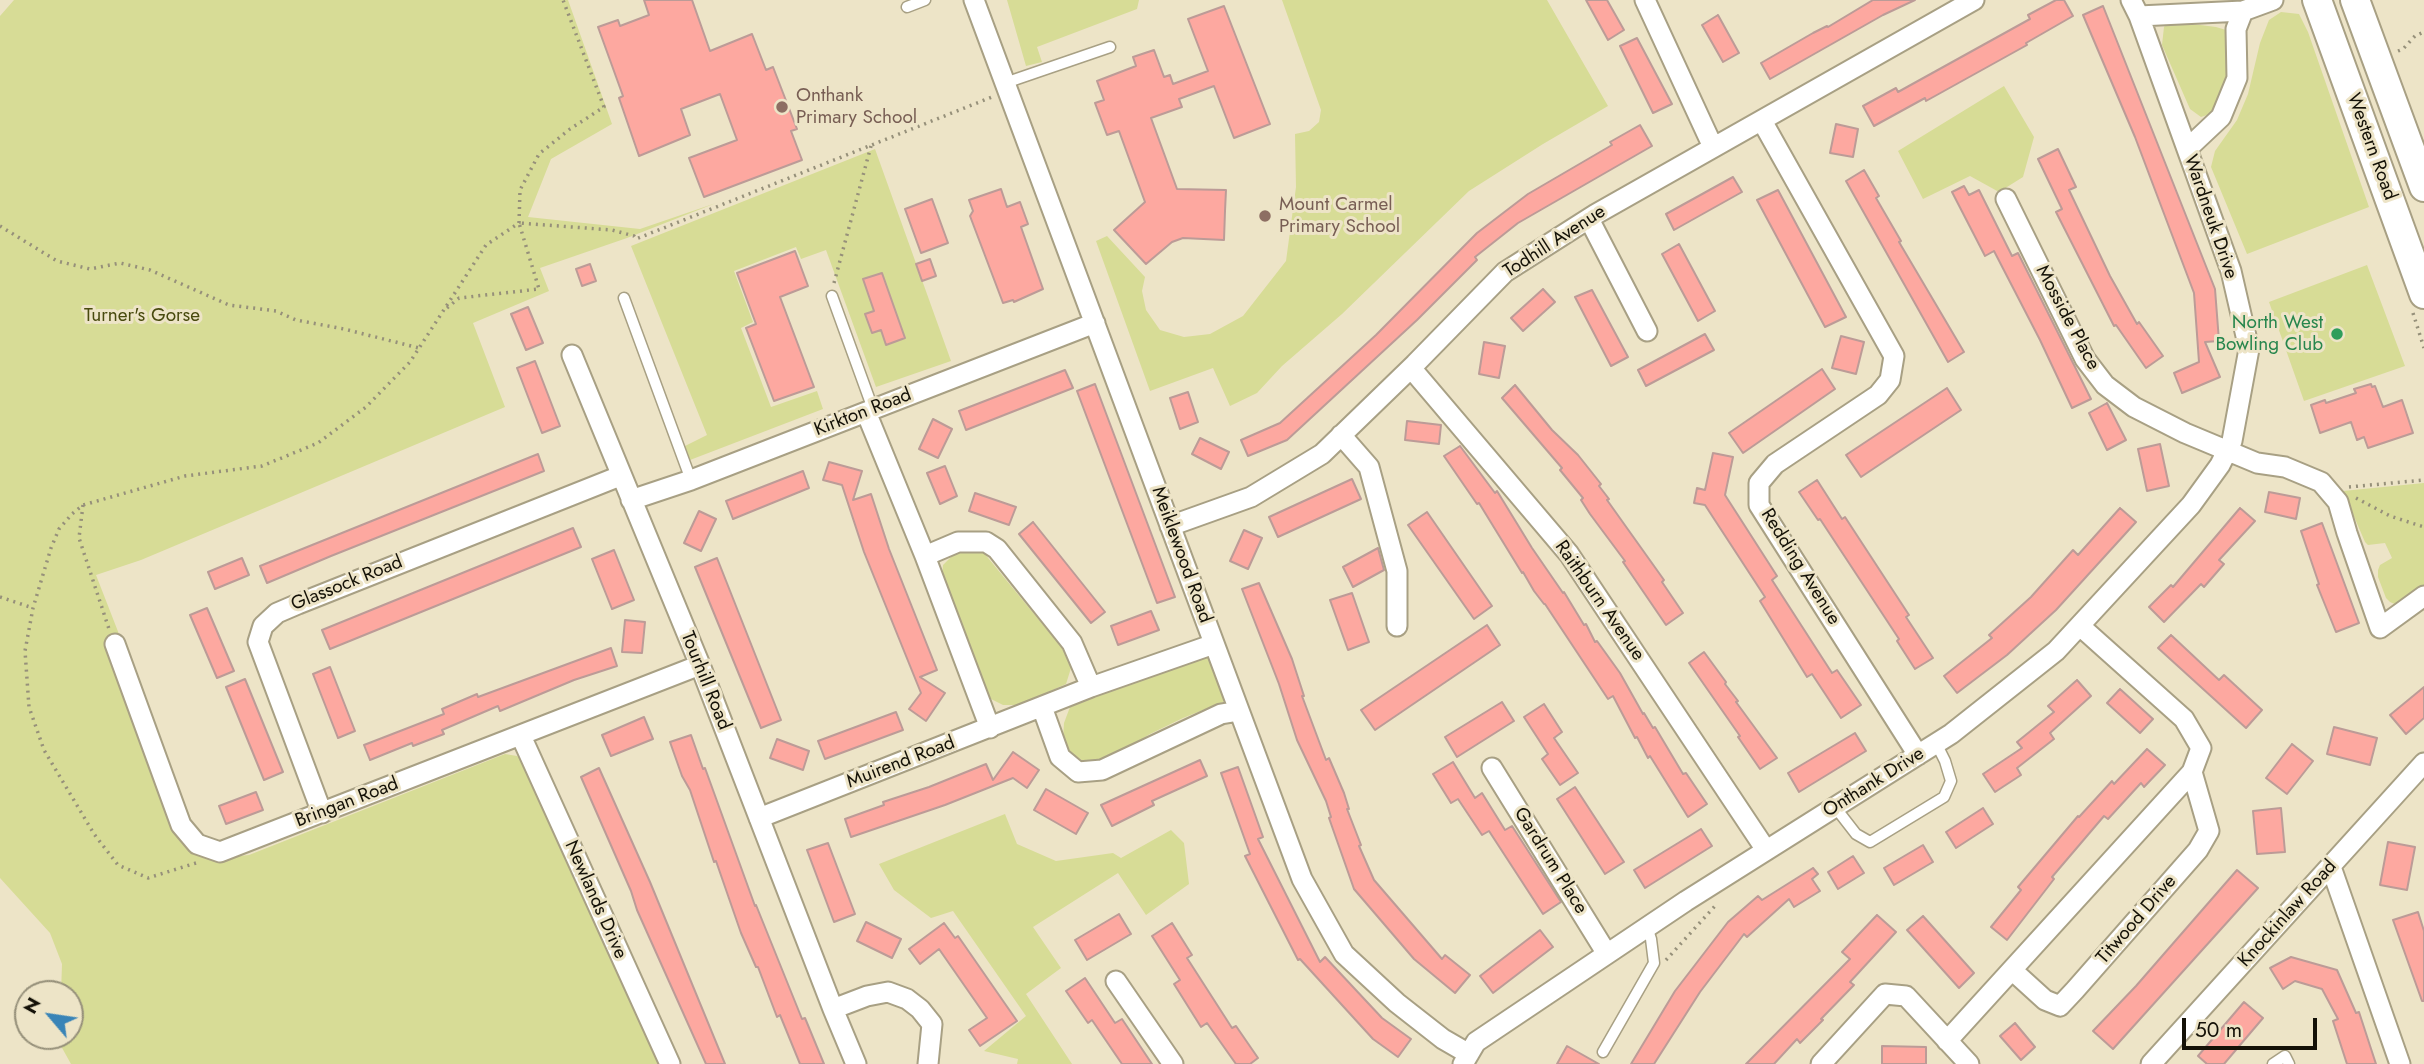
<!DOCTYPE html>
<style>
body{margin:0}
#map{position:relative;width:2424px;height:1064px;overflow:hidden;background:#ede4c7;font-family:Jost,sans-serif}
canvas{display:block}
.north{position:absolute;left:14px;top:980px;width:70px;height:70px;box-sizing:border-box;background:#ede4c7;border:2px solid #96907a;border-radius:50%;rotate:299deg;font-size:19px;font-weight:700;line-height:28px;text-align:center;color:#141107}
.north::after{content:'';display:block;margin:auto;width:24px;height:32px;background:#3984b7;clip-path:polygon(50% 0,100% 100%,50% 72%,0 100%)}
.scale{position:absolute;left:2182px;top:1018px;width:135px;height:32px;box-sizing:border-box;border:4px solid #141107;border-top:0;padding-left:9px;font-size:21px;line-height:24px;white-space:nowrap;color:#141107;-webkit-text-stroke:5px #ede4c7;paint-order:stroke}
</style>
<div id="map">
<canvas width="2424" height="1064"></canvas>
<div class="north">N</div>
<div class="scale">50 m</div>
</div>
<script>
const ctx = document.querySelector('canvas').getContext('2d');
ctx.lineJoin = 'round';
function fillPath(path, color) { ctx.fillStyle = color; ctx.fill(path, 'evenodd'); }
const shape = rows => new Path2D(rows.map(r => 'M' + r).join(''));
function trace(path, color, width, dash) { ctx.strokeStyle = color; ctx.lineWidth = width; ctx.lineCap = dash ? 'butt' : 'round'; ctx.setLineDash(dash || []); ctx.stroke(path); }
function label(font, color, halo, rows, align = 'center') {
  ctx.font = font + ' Jost,sans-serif'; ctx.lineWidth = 6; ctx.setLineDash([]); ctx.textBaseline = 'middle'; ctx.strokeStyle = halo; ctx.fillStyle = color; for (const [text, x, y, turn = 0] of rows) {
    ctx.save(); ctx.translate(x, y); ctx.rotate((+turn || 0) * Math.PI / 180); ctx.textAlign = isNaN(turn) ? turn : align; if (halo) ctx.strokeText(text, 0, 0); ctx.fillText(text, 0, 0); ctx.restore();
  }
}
fillPath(shape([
 [14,0,568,0,612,124,551,159,528,217,640,229,716,203,627,238,540,268,549,291,473,323,505,407,141,560,96,575,198,837,229,857,249,855,505,754,517,756,529,766,661,1064,71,1064,61,1046,61,1036,70,1036,70,994,61,994,62,964,50,933,0,878,0,16],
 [1007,0,1139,0,1137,9,1037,47,1042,62,1026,66],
 [1282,0,1547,0,1608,106,1543,144,1469,191,1342,314,1282,366,1257,393,1230,406,1213,368,1150,391,1096,241,1107,236,1145,277,1142,291,1146,310,1160,330,1184,337,1210,334,1243,316,1286,261,1296,187,1295,134,1309,131,1319,122,1321,110],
 [2281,12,2299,14,2308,32,2369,207,2247,254,2211,167,2215,151,2237,120,2248,94,2260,43,2269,20],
 [2168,21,2216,27,2226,30,2234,43,2235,58,2216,112,2201,117,2190,109,2162,45,2164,27],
 [2004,86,2034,137,2023,177,1999,192,1970,176,1923,199,1898,151],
 [875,149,951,361,876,387,826,250,801,259,796,247,734,271,753,322,741,328,771,407,817,391,823,409,690,460,685,446,707,435,631,246],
 [2367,265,2405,366,2304,401,2269,302],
 [2424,483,2424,589,2397,605,2390,602,2386,598,2378,577,2378,570,2380,565,2392,558,2385,543,2368,545,2365,542,2343,491],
 [967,549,984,553,1062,648,1071,668,1066,684,1019,705,1003,705,987,697,961,623,942,577,943,565,954,554],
 [1193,658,1210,658,1228,697,1223,702,1183,718,1150,734,1100,764,1086,763,1071,753,1063,739,1064,723,1070,707],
 [1005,814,1017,844,1056,861,1113,853,1121,858,1171,830,1184,843,1189,884,1146,915,1118,873,1033,927,1061,968,1026,994,1072,1064,1017,1064,1018,1059,984,1051,1026,1016,953,911,931,918,923,912,894,890,879,864]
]), '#d7dc96');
const building = shape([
 [644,0,692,0,710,51,752,34,766,70,773,67,797,129,791,131,802,160,704,197,689,158,737,140,720,94,681,109,690,135,639,156,619,98,623,96,598,27,618,20,620,26,649,15,644,0],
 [1586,0,1607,0,1624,30,1608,40,1586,0],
 [1873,0,1915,0,1883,15,1770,79,1761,63,1813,33,1827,26,1828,27,1873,0],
 [2056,0,2064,0,2073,16,2026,43,2027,45,1926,101,1925,98,1874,126,1863,106,1896,88,1898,92,2030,19,2028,15,2056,0],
 [1224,6,1270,124,1234,138,1214,86,1179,99,1182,107,1151,118,1177,189,1226,190,1225,211,1224,240,1183,238,1172,242,1146,264,1114,230,1145,202,1119,131,1107,135,1095,103,1104,100,1097,81,1136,66,1133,57,1154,50,1164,77,1170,75,1173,84,1208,71,1188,19,1224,6],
 [2103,6,2215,289,2219,341,2205,342,2220,377,2182,393,2174,373,2199,362,2194,293,2135,137,2083,15,2103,6],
 [1718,15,1739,53,1723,62,1702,25,1718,15],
 [1637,38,1672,104,1653,113,1620,46,1637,38],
 [1836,124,1858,129,1853,157,1830,153,1836,124],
 [1640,125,1652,146,1518,223,1475,257,1477,260,1417,320,1287,440,1248,456,1241,440,1280,423,1376,335,1477,233,1528,194,1612,145,1610,142,1640,125],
 [2058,149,2076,187,2069,190,2110,276,2137,324,2139,322,2163,356,2146,368,2116,325,2114,326,2056,212,2062,209,2038,159,2058,149],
 [1864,170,1879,196,1876,198,1901,241,1899,242,1964,352,1948,362,1846,181,1864,170],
 [1733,177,1742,192,1674,230,1666,214,1733,177],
 [1964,186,1969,195,1979,190,2012,256,2018,253,2091,399,2072,408,2040,340,1994,251,1985,256,1952,192,1964,186],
 [1001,189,1007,207,1020,202,1028,224,1021,227,1043,289,1014,302,1013,300,1003,303,970,216,973,211,969,200,1001,189],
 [1778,190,1846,317,1825,327,1757,200,1778,190],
 [932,199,948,243,921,253,905,209,932,199],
 [1679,244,1715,311,1698,321,1662,254,1679,244],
 [795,251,808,286,780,297,814,387,774,401,746,328,756,324,737,273,795,251],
 [930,259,936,276,922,281,916,264,930,259],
 [590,264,596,281,582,286,576,269,590,264],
 [882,273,905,338,886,345,881,330,872,333,865,314,874,311,863,279,882,273],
 [1543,289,1555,302,1523,331,1511,318,1543,289],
 [1592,290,1628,357,1611,366,1575,297,1592,290],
 [528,307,543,343,526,350,511,314,528,307],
 [1705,334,1714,350,1646,386,1638,370,1705,334],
 [1841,336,1864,342,1856,374,1832,368,1841,336],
 [1484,342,1505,346,1499,378,1479,374,1484,342],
 [535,361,560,426,542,433,517,368,535,361],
 [1822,369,1835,389,1743,453,1729,433,1822,369],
 [1065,370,1073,388,966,430,959,411,1065,370],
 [1095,384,1175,597,1157,603,1077,391,1095,384],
 [2371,384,2372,387,2375,386,2383,407,2402,400,2413,433,2368,448,2364,437,2357,440,2351,422,2320,433,2311,405,2325,400,2326,403,2356,393,2354,389,2371,384],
 [1515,385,1552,430,1578,455,1601,484,1599,486,1609,499,1607,500,1664,580,1662,582,1683,613,1666,625,1623,562,1625,561,1590,514,1581,500,1583,498,1560,470,1562,468,1502,398,1515,385],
 [1947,388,1961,410,1861,477,1846,455,1947,388],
 [1188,392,1198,422,1180,429,1170,398,1188,392],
 [2107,403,2126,440,2107,450,2089,413,2107,403],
 [933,419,952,429,938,458,919,449,933,419],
 [1407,421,1441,425,1439,444,1405,440,1407,421],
 [1200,438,1229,452,1221,469,1192,454,1200,438],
 [2160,444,2169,486,2147,491,2138,449,2160,444],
 [1460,446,1495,493,1497,491,1532,548,1563,593,1564,592,1584,625,1586,624,1595,642,1597,641,1620,673,1643,714,1644,713,1653,728,1655,727,1683,774,1686,773,1707,804,1688,817,1650,756,1648,758,1637,737,1635,738,1613,696,1608,699,1545,604,1544,604,1534,591,1523,572,1522,573,1479,503,1477,504,1444,456,1460,446],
 [1713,453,1733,457,1725,495,1777,576,1772,580,1832,673,1837,670,1861,705,1841,718,1812,674,1807,677,1760,601,1765,597,1705,505,1694,503,1697,488,1705,490,1713,453],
 [538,454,544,471,331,556,267,583,260,566,538,454],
 [829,462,862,471,853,500,871,494,889,549,937,670,920,677,945,693,926,721,909,709,921,693,864,552,842,485,823,480,829,462],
 [945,466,957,496,940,504,927,473,945,466],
 [803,471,809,488,733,519,726,501,803,471],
 [1352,479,1361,499,1278,537,1269,517,1352,479],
 [1817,480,1842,519,1845,517,1909,615,1906,617,1933,658,1915,669,1897,641,1899,639,1820,519,1818,520,1799,492,1817,480],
 [2269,492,2300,498,2296,519,2265,512,2269,492],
 [975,493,1016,507,1009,525,969,511,975,493],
 [2120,508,2136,522,2056,610,2007,655,1957,693,1944,676,1992,638,1989,635,2031,597,2073,550,2078,555,2120,508],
 [2240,508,2255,521,2219,560,2224,564,2204,587,2201,584,2164,622,2149,607,2171,585,2173,587,2240,508],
 [699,511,716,519,701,551,684,543,699,511],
 [1427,512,1492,606,1474,619,1408,525,1427,512],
 [1033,522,1105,612,1091,623,1019,534,1033,522],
 [2322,523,2359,623,2336,632,2317,585,2319,584,2301,531,2322,523],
 [573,528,581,547,330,649,322,630,573,528],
 [1244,530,1262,538,1248,569,1230,561,1244,530],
 [1378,548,1384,570,1353,587,1343,567,1378,548],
 [614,550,634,600,612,609,592,559,614,550],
 [242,558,249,575,215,589,208,572,242,558],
 [717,558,781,720,761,728,695,567,717,558],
 [1259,583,1292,659,1304,696,1302,696,1326,760,1329,758,1344,793,1349,809,1347,809,1361,845,1359,846,1374,880,1442,959,1445,955,1470,975,1455,993,1414,959,1354,889,1329,818,1331,817,1326,801,1297,740,1279,684,1242,589,1259,583],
 [1352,593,1369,642,1348,650,1330,600,1352,593],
 [207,608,234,671,217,678,190,615,207,608],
 [1151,611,1159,630,1118,645,1111,626,1151,611],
 [625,620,645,622,642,653,622,652,625,620],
 [1487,625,1500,645,1375,730,1361,710,1487,625],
 [2171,635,2219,680,2224,675,2262,710,2246,728,2158,648,2171,635],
 [611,648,617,666,574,680,500,711,498,706,442,730,444,734,413,746,412,743,370,760,364,745,444,714,442,709,477,694,478,697,611,648],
 [1704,652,1726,682,1725,684,1738,701,1736,702,1777,758,1760,769,1738,737,1740,736,1689,663,1704,652],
 [330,667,355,731,338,738,313,674,330,667],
 [245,679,283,772,264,780,226,687,245,679],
 [2077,680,2091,696,2050,733,2054,739,2017,768,2021,775,1995,792,1983,774,2022,748,2017,742,2054,712,2048,706,2077,680],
 [2424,687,2424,718,2406,734,2390,715,2424,687],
 [2120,689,2153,719,2140,733,2107,703,2120,689],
 [1502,702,1514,721,1457,757,1445,737,1502,702],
 [1544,704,1562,732,1554,738,1578,773,1560,785,1542,759,1548,754,1524,717,1544,704],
 [896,712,903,730,825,759,818,741,896,712],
 [644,717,653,739,611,756,602,735,644,717],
 [2334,727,2377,738,2370,765,2327,754,2334,727],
 [1855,733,1866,751,1799,792,1788,773,1855,733],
 [691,735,703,769,705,768,755,906,756,905,802,1019,805,1018,824,1064,800,1064,780,1015,777,1017,758,967,756,967,741,933,716,861,714,862,690,790,682,776,670,742,691,735],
 [777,739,809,751,803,770,770,758,777,739],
 [2292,744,2313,761,2287,794,2266,778,2292,744],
 [2147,749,2165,765,2144,787,2141,783,2108,819,2104,816,2052,877,2054,879,2007,940,1991,927,2021,890,2018,887,2078,816,2079,817,2112,781,2114,784,2147,749],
 [1013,752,1039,770,1027,788,1013,778,945,805,851,837,845,819,884,805,883,802,929,787,986,764,993,780,1013,752],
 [1200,760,1207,776,1152,801,1154,805,1112,826,1101,805,1200,760],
 [1453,762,1475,798,1482,793,1505,830,1512,826,1561,902,1543,914,1489,831,1482,835,1458,799,1451,803,1433,774,1453,762],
 [1238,767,1263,837,1258,839,1320,962,1325,957,1382,1018,1411,1039,1398,1057,1373,1039,1300,959,1298,960,1245,856,1250,854,1221,773,1238,767],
 [599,768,650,882,725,1064,706,1064,637,910,631,891,581,777,599,768],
 [1575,787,1624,862,1605,874,1557,799,1575,787],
 [1046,789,1088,813,1076,834,1034,810,1046,789],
 [256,792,263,810,226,824,219,806,256,792],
 [1983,808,1993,824,1956,848,1946,832,1983,808],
 [2281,808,2285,852,2257,854,2253,811,2281,808],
 [1701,829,1712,846,1645,888,1634,870,1701,829],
 [2388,842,2415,847,2407,890,2380,885,2388,842],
 [828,843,855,914,834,922,807,850,828,843],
 [1923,845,1933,862,1894,885,1884,868,1923,845],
 [1853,856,1864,873,1838,889,1828,872,1853,856],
 [1813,868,1818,874,1812,879,1820,891,1794,907,1789,899,1747,937,1744,934,1700,992,1654,1064,1631,1064,1675,991,1728,922,1758,896,1762,900,1813,868],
 [2237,870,2258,888,2113,1049,2093,1031,2136,986,2237,870],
 [2418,912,2424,931,2424,1001,2422,1001,2393,920,2418,912],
 [1119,914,1131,934,1087,960,1075,940,1119,914],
 [1877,915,1896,932,1850,982,1854,985,1821,1019,1823,1020,1800,1043,1797,1039,1774,1064,1746,1064,1850,959,1842,952,1877,915],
 [1923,916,1974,973,1959,988,1907,930,1923,916],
 [866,922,901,939,892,958,857,941,866,922],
 [944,923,955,938,958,936,1017,1021,980,1046,969,1030,987,1018,939,949,920,964,909,949,944,923],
 [1172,923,1192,955,1187,958,1232,1028,1236,1026,1258,1058,1250,1064,1236,1064,1207,1023,1201,1027,1174,984,1180,980,1152,936,1172,923],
 [1540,930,1553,947,1493,993,1480,976,1540,930],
 [2291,957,2337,970,2356,1013,2359,1012,2376,1064,2347,1064,2333,1021,2338,1019,2322,989,2295,981,2283,989,2270,968,2291,957],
 [1085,978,1115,1023,1122,1019,1152,1064,1122,1064,1092,1020,1088,1023,1066,991,1085,978],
 [2244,1002,2263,1018,2224,1064,2207,1064,2198,1056,2244,1002],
 [2015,1023,2035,1047,2021,1060,2000,1036,2015,1023],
 [1567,1046,1599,1064,1557,1064,1567,1046],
 [1882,1046,1926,1047,1926,1064,1882,1064,1882,1046]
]);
fillPath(building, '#fda8a0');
trace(building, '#bc9b97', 2);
const service = shape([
 [907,7,925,0],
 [1005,83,1110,47],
 [832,296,873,409],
 [624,298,691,480],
 [1835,807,1856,834,1870,842,1944,797,1951,781,1945,761,1936,743],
 [1603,1052,1654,963,1651,939,1647,927],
 [2273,1064,2285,1056,2289,1064]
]);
const minor = shape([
 [974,0,1302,879,1344,954,1397,1003,1443,1039,1469,1054],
 [1645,0,1713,147],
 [2139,16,2243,11,2273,0],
 [1762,121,1894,356,1890,380,1878,395,1775,464,1759,483,1759,505,1918,755],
 [2187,149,2221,117,2237,78,2236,29,2243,11],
 [2006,199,2085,359,2105,385,2134,407,2185,433,2257,463,2285,467,2321,482,2338,502,2347,533,2380,628,2424,596],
 [1589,219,1647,331],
 [572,355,700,665,833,1009,856,1064],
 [1411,368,1569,554,1766,850],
 [866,412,925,556,990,728],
 [1341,435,1369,467,1397,571,1397,626],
 [631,500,691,480,1095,323],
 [1170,526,1251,497,1322,454,1415,364,1505,272,1596,214,1974,0],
 [925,556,958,542,986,542,997,549,1072,643,1091,687],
 [115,644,181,825,197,844,220,852,700,665],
 [1042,707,1060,757,1078,772,1102,770,1221,714,1239,711],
 [521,736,670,1064],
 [1492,768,1607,954],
 [322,813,258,642,263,626,277,613,298,604,620,476],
 [759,818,1091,687,1214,644],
 [2331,867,2400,1064],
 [2012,970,2045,1000,2060,1006,2075,990,2198,850,2209,831,2192,772],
 [1116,981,1173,1064],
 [833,1009,867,996,888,992,907,999,920,1009,932,1024,928,1064],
 [1947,1041,2192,772,2201,748,2184,719,2080,626],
 [1463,1064,1476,1042,1686,901,1951,734,2056,651,2191,505,2220,465,2232,441,2249,349,2231,271,2139,16,2131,0],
 [1821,1064,1885,994,1906,996,1969,1064],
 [2151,1064,2424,763]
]);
const secondary = shape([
 [2317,0,2424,294],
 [2355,0,2424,187]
]);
trace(service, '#a8a084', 13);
trace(minor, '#a8a084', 23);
trace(secondary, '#a8a084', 32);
trace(shape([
 [2398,51,2403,49,2415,36,2424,32],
 [0,226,57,261,90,269,120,263,150,270,229,305,276,311,296,320,344,329,419,348],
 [834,283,871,146],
 [447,308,459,298,539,289,519,223,612,230,634,236,636,239,992,97],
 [2413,313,2424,348],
 [2349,487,2424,480],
 [2356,498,2390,516,2424,527],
 [83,505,79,538,109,629],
 [0,597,33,608],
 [196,863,148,878,118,865,94,834,44,750,29,707,25,651,33,608,51,548,59,529,72,514,83,505,185,476,262,466,318,443,366,407,410,362,486,245,519,223,520,190,539,154,570,129,604,107,563,0],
 [1666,960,1715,906]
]), '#96907a', 3.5, [2, 5]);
trace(service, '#fff', 10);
trace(minor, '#fff', 19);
trace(secondary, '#fff', 28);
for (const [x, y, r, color] of [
 [782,107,7,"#8d6e63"],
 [1265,216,7,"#8d6e63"],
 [2337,334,7,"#2e9e5b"]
]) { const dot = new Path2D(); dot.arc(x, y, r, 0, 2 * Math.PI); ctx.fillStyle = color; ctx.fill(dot); trace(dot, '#ede4c7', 2.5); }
label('19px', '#785e54', '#ede4c7', [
 ["Onthank",796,96],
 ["Primary School",796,118],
 ["Mount Carmel",1279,205],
 ["Primary School",1279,227]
], 'left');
label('19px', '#141107', '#ede4c7', [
 ["Western Road",2371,147,70],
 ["Wardneuk Drive",2210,217,71],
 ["Todhill Avenue",1555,242,-33],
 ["Mosside Place",2067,318,62],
 ["Kirkton Road",863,413,-21],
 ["Meiklewood Road",1181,555,70],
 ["Redding Avenue",1800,567,58],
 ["Glassock Road",347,584,-22],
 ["Raithburn Avenue",1599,601,55],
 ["Tourhill Road",705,681,68],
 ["Muirend Road",901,763,-21],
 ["Onthank Drive",1874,783,-32],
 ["Bringan Road",347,803,-21],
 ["Gardrum Place",1550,861,58],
 ["Newlands Drive",595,900,66],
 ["Knockinlaw Road",2288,914,-48],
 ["Titwood Drive",2137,920,-49]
]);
label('19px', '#484a0e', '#ede4c7', [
 ["Turner's Gorse",142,316]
]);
label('19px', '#27864d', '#ede4c7', [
 ["North West",2323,323],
 ["Bowling Club",2323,345]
], 'right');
</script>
